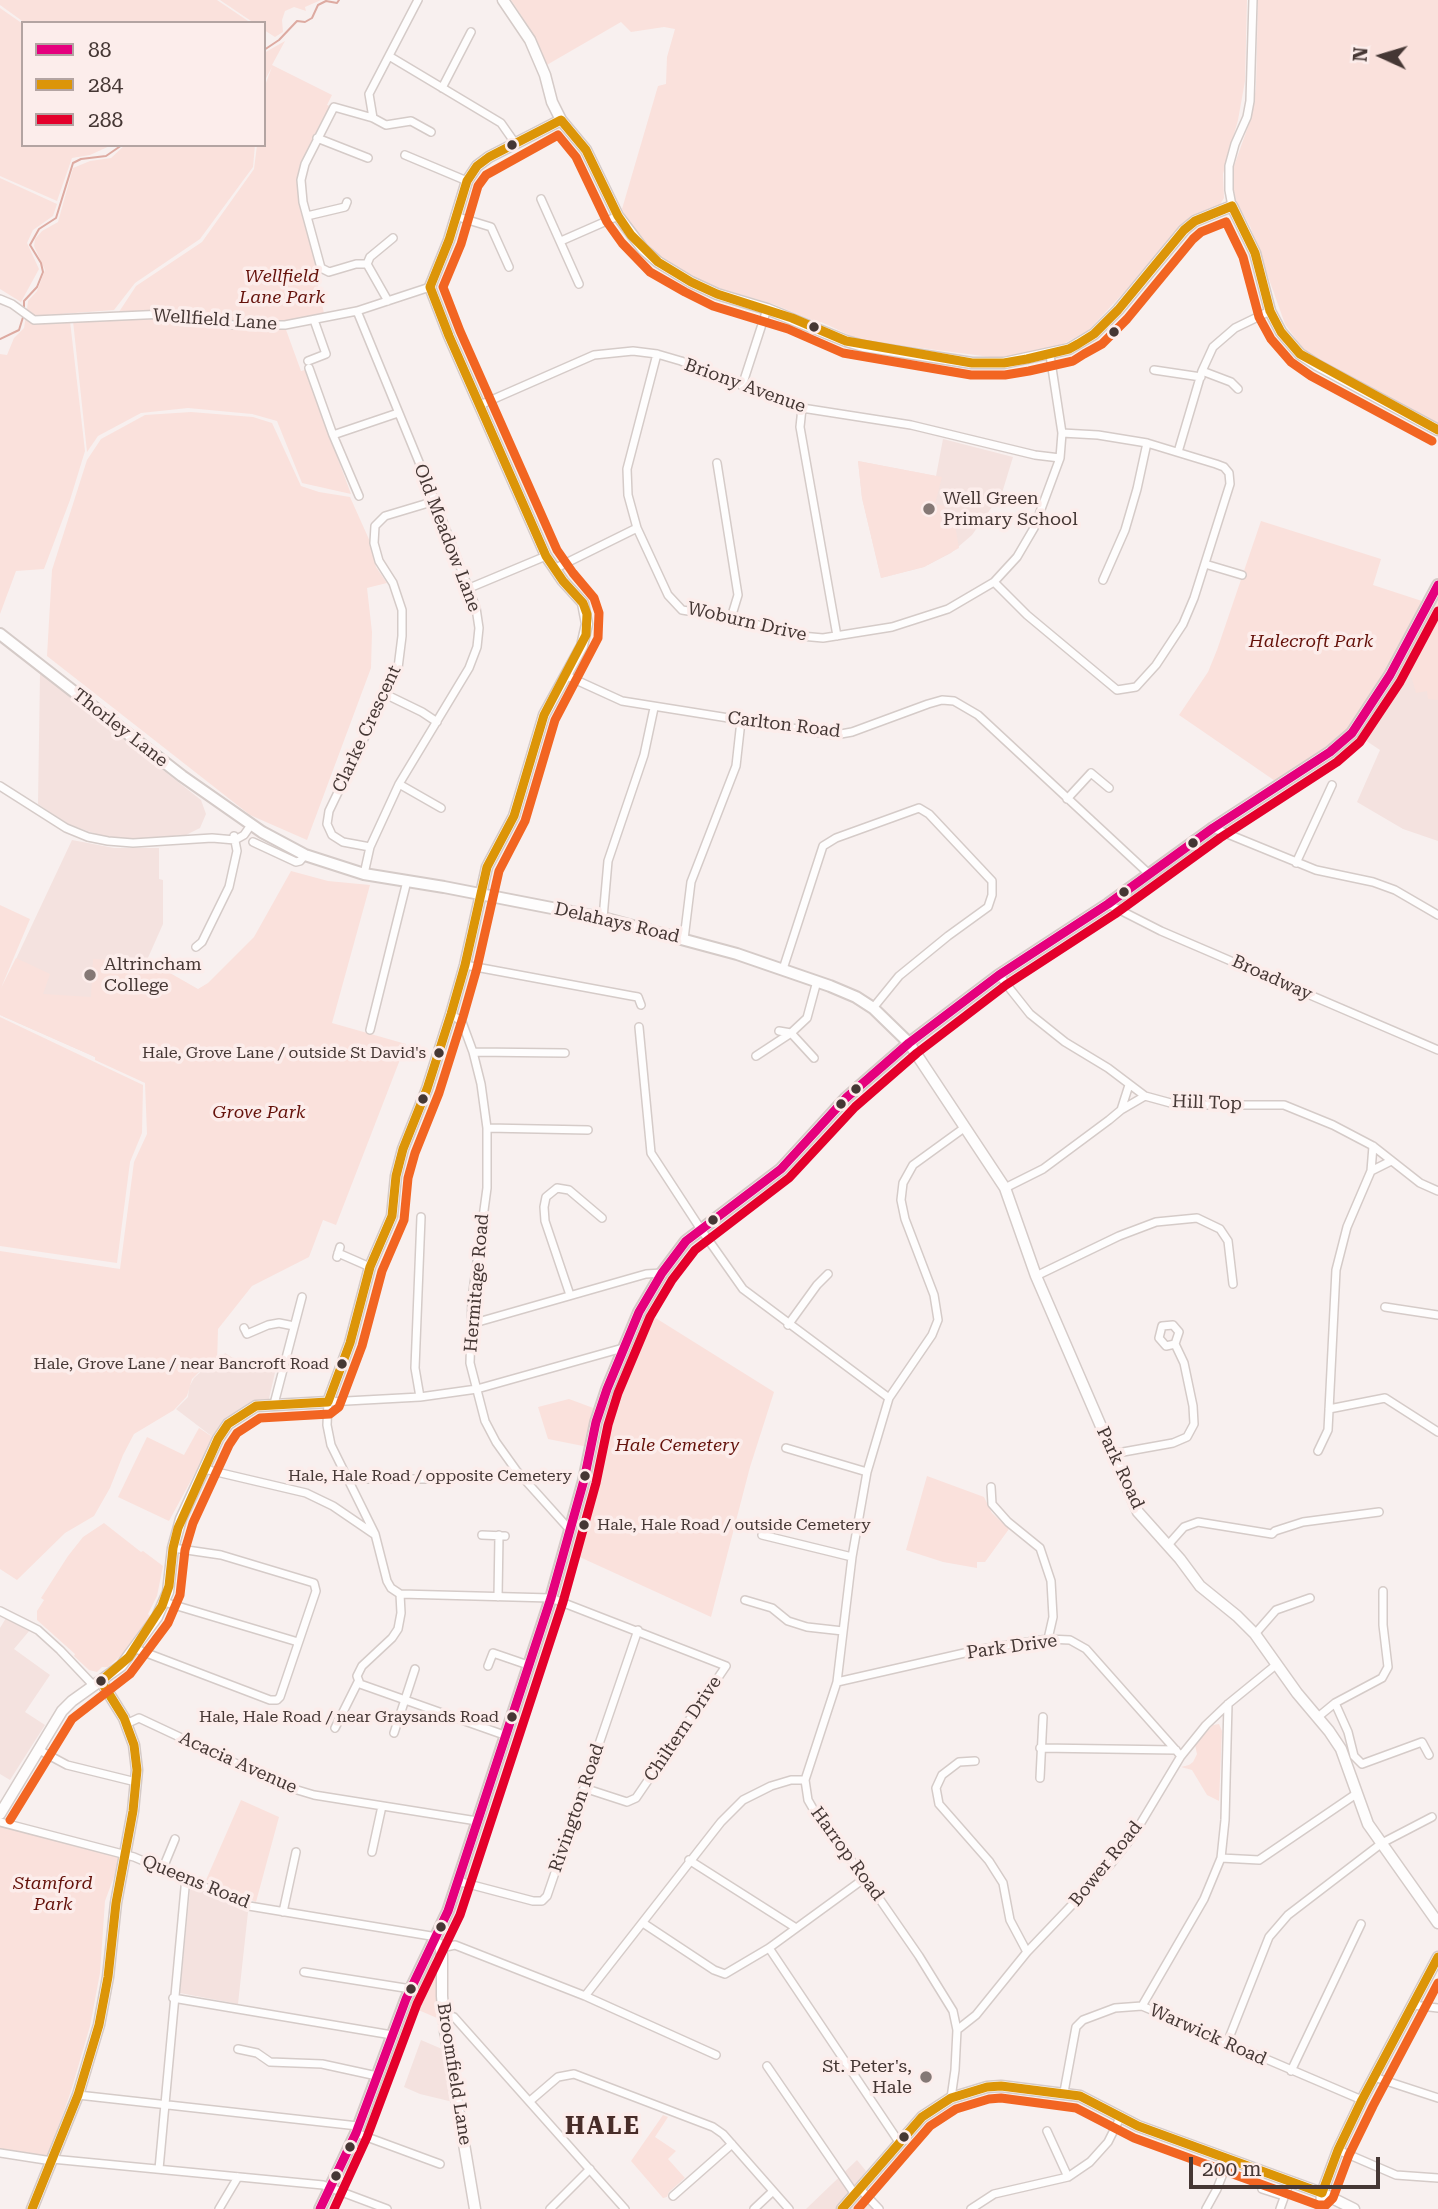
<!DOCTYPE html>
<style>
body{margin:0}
#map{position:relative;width:1438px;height:2209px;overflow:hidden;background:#f8f0ef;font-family:"Roboto Serif",serif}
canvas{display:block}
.legend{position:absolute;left:21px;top:21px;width:245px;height:126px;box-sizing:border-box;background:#fcedeb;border:2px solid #b3a4a2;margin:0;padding:9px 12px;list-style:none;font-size:21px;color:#453734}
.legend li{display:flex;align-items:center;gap:14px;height:35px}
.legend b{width:35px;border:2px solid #b3a4a2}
.north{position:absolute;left:1347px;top:21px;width:70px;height:70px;-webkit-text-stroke:5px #fcedeb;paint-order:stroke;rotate:274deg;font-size:19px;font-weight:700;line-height:28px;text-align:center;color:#453734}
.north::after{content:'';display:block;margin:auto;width:24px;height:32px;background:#453734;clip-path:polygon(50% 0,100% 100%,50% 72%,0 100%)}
.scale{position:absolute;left:1189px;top:2157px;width:191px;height:32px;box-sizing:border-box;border:4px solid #453734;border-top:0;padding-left:9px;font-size:21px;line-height:24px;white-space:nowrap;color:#453734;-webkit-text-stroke:5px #fcedeb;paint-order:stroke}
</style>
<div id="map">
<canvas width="1438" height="2209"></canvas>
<ul class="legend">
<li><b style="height:9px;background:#e5007d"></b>88</li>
<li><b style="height:9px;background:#dc9508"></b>284</li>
<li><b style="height:9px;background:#e4002b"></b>288</li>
</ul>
<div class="north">N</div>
<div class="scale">200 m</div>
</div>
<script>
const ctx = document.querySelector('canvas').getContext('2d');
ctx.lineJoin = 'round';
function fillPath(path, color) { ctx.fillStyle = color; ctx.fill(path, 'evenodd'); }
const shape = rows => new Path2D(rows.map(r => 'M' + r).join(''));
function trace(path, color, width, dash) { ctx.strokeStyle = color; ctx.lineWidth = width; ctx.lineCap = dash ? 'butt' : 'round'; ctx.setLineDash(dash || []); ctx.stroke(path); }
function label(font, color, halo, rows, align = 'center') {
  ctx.font = font + ' "Roboto Serif",serif'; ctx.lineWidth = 7; ctx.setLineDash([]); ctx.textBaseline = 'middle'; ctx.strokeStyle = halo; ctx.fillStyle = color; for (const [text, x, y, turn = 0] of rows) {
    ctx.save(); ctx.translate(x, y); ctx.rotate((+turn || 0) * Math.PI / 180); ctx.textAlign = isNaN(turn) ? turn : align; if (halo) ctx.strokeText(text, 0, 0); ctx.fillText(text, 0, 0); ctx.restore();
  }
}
fillPath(shape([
 [943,439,1013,457,1002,493,972,535,951,553,924,567,881,578,862,498,858,461,936,476],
 [1438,599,1438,841,1403,829,1357,802,1380,750,1359,736,1385,696],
 [40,673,201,800,206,814,200,828,186,835,141,839,104,837,68,824,38,804],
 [72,840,114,848,159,848,159,879,163,880,163,924,147,960,197,989,95,1060,95,1057,0,1015,0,993],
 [225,1353,244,1365,276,1368,268,1403,214,1438,176,1409,188,1397,189,1387,194,1378,205,1368,212,1371],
 [6,1618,30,1630,14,1649,50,1675,25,1712,45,1725,10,1780,0,1774,0,1628],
 [192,1887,248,1912,238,2004,180,1993,190,1890],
 [421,2040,442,2049,453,2102,420,2094,404,2087],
 [857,2160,866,2171,856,2185,875,2209,806,2209]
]), '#f4e2df');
fillPath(shape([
 [0,0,217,0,251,23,25,23,0,5],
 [220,0,321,0,305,7,306,11,294,7,285,11,282,20,283,32,275,37,264,30,264,23,254,23],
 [511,0,1247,0,1245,81,1238,120,1223,174,1224,198,1219,206,1194,216,1175,232,1127,289,1089,330,1054,349,998,358,860,340,821,322,819,323,773,304,702,283,675,268,659,256,630,227,622,209,658,86,666,84,667,57,675,29,664,27,631,32,621,22,545,66,530,29],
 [1258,0,1438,0,1438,423,1314,357,1303,349,1285,324,1250,226,1236,202,1234,190,1234,166,1250,121,1256,88],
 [0,8,23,24,23,145,112,145,90,155,72,158,57,201,0,176],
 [285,41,272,65,332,95,327,105,334,107,301,180,318,266,315,271,325,318,276,325,197,318,117,315,136,286,202,242,254,169,257,145,264,145,264,88,272,67,264,82,264,53],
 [125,145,255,145,253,167,200,239,135,283,114,310,35,316,27,309,28,301,37,291,45,270,34,246,35,239,42,231,58,222,73,168,90,161,111,158],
 [0,178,57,204,53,216,33,230,27,243,39,269,21,302,0,289],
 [26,315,70,321,85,451,70,500,44,569,16,571,0,614,0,354,7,355,14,338,24,328],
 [164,317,285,327,301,371,305,370,351,494,302,483,277,421,252,414,188,408,141,413,98,436,87,452,73,321],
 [191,412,253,417,272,423,301,486,319,492,350,497,372,546,376,567,387,583,367,588,372,632,371,668,307,840,250,815,47,656,52,570,87,460,101,439,145,415],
 [858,461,942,477,935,504,945,506,941,523,955,525,959,548,924,567,881,578,862,498],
 [1261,521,1381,559,1373,585,1428,603,1352,733,1281,785,1179,715,1208,672,1217,650],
 [1438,599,1438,700,1428,699,1427,691,1416,693,1409,668,1402,664],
 [291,871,328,881,370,885,332,1023,406,1044,336,1225,323,1220,309,1257,252,1286,218,1329,217,1364,202,1369,192,1379,187,1396,174,1410,134,1434,123,1455,110,1488,94,1516,65,1533,17,1580,0,1569,0,1251,120,1269,134,1162,147,1134,145,1083,95,1060,95,1057,0,1015,0,905,30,919,1,988,16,958,50,974,43,994,91,997,93,959,144,962,147,960,198,989,208,983,254,937],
 [0,1017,143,1085,142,1133,130,1162,117,1263,0,1246],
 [646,1312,774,1392,750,1467,711,1617,573,1554,591,1494,605,1420],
 [569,1399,596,1409,588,1447,548,1439,538,1407],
 [199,1428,214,1438,169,1521,118,1497,147,1437,184,1455],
 [927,1476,984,1497,992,1513,1009,1529,985,1562,977,1562,977,1568,943,1562,906,1550],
 [104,1523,141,1552,143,1551,163,1566,157,1596,148,1614,150,1616,124,1653,108,1667,102,1667,97,1672,89,1670,74,1656,75,1654,37,1620,37,1611,44,1600,41,1598,68,1556,83,1537],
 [1219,1724,1222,1731,1219,1801,1207,1795,1192,1770,1181,1767,1189,1765,1193,1762,1197,1754,1195,1745,1213,1725],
 [241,1800,279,1817,256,1902,206,1880],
 [0,1824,121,1858,105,1901,100,1973,90,2026,71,2091,48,2156,0,2150],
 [433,1960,437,1965,437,2018,409,2006,430,1962],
 [663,2115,668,2117,655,2137,676,2151,668,2159,685,2178,669,2192,667,2197,663,2198,631,2161]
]), '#fae1dc');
trace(shape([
 [264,50,279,40,297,21,305,22,312,18,318,5,326,1,337,3,339,0],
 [24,309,24,301,37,287,43,272,41,263,30,245,39,229,56,218,73,163,81,159,106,156,122,145],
 [0,339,19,330,24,314]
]), '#ddaaa1', 2);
const street = shape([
 [389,56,501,123,515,143],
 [442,88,471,32],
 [373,118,369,94,418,0],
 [317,138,368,158],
 [405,155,467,181],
 [541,199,579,284],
 [1232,206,1229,190,1229,166,1235,144,1247,117,1250,101,1253,0],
 [307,216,345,207,347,202],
 [455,216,491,227,509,267],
 [561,241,618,216],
 [367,264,370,257,393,238],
 [0,299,12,304,34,320,165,314,233,325,285,325,357,311,430,287],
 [388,301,367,264,356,264,329,272,321,268,303,202,301,180,305,164,334,107,373,118,386,125,411,121,431,132],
 [357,311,435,501,476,608,479,628,477,647,469,668,399,784,370,847,364,874],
 [657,354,627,469,628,495,637,528,668,595,682,610,731,618,801,636,823,638,892,627,948,609,994,582,1017,557,1034,528,1060,458,1062,433,1050,355],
 [308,361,326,354,314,320],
 [309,368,333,435,359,496],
 [1154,370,1201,377],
 [1202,371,1231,382,1238,389],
 [742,386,767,309],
 [480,405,594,355,633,351,657,354,681,361,802,408,911,425,1035,455,1060,458],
 [802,408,800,427,837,636],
 [333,435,398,413],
 [1178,452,1202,371,1213,347,1235,328,1270,311],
 [717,463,738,595,731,618],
 [1205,564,1242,575],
 [554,569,637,528],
 [1103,580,1125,530,1137,489,1147,443],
 [994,582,1027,615,1117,690,1136,687,1156,665,1183,624,1194,598,1230,484,1229,473,1224,467,1216,464,1147,443,1098,435,1062,433],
 [467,589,546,556],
 [565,675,622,701,835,735,852,732,928,704,942,700,954,701,978,715,1148,873],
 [387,695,422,712,437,722],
 [399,784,441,808],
 [0,786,66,828,88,837,108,841,133,843,212,838,235,840,244,835,251,825],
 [1067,799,1091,773,1109,788],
 [1213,828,1316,870,1373,882,1395,890,1438,915],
 [253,842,296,862,300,861,305,855],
 [370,847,343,842,332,835,327,824,329,811,398,668,402,636,402,610,393,583,379,561,374,543,375,526,385,516,435,501],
 [1296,863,1332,785],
 [1108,904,1161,931,1438,1050],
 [603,918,608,861,644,755,654,708],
 [684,939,691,882,736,766,741,721],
 [196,947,202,942,229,887,237,851,234,836],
 [465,965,632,996,638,997,641,1005],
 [783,969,823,846,836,838,919,808,929,814,992,881,992,895,988,907,948,936,899,976,873,1008],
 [999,975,1030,1014,1065,1042,1108,1068,1145,1096,1178,1105,1284,1105,1333,1125,1373,1146,1420,1183,1438,1191],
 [451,1014,462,1022,473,1052,481,1084,487,1128,487,1188,472,1299,470,1363,485,1421,496,1442,516,1470,570,1530],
 [639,1027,651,1153,700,1228,743,1289,889,1398],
 [370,1030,407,881],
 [779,1031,791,1033,814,1058],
 [473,1052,565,1053],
 [756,1056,791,1033,807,1018,817,981],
 [1121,1110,1145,1096],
 [487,1128,588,1130],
 [1371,1171,1391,1161],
 [1005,1188,1043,1169,1109,1120,1121,1110,1129,1085],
 [338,1253,370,1267],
 [337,1257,340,1247],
 [1036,1276,1119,1236,1156,1222,1197,1218,1220,1229,1228,1241,1233,1284],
 [570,1295,545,1221,544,1207,546,1197,557,1188,569,1190,602,1218],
 [1385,1307,1438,1315],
 [471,1324,646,1274,662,1273],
 [788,1325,817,1285,828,1274],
 [244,1328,247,1334,268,1325,279,1323,294,1326],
 [420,1397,415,1368,421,1217],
 [274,1404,302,1297],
 [1329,1409,1385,1398,1438,1432],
 [786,1448,867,1472],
 [1318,1451,1328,1430,1336,1270,1347,1227,1371,1171,1373,1146],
 [1112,1454,1173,1443,1187,1437,1194,1424,1193,1406,1184,1363,1175,1344,1179,1332,1173,1325,1162,1326,1159,1338,1166,1346,1175,1344],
 [204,1469,306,1493,333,1506,374,1534],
 [348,1479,453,1479],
 [991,1487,992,1504,1008,1522,1040,1548,1051,1581,1053,1617,1048,1639],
 [482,1535,505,1536],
 [762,1535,852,1557],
 [1168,1545,1184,1527,1198,1522,1272,1534,1275,1531,1303,1522,1379,1512],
 [400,1594,401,1613,398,1629,392,1638,362,1666,357,1676,360,1684,507,1736],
 [498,1597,499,1535],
 [745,1600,772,1608,788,1621,807,1627,843,1631],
 [164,1602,298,1642],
 [0,1611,38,1630,60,1650,94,1686],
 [1255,1634,1276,1610,1310,1598],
 [136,1649,270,1700,277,1700,280,1697,316,1591,314,1583,221,1555,173,1548],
 [488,1666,493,1653,528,1665],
 [837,1682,982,1649,1048,1639,1070,1640,1086,1649,1181,1756],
 [1335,1703,1348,1732,1354,1756,1362,1764,1422,1742,1429,1755],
 [1318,1717,1335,1703,1382,1678,1388,1667,1383,1625,1383,1591],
 [126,1724,139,1718,284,1786,314,1795,477,1821],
 [335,1728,358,1682],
 [394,1733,415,1669],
 [1040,1748,1176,1750],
 [39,1750,67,1765,136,1782],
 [975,1761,959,1762,942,1775,936,1788,939,1804,989,1861,1003,1883,1010,1920,1027,1952],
 [1040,1778,1043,1717],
 [584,1788,627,1802,636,1798,726,1666,551,1598,400,1594,391,1588,387,1581,375,1534,331,1445,327,1425,328,1402,420,1397,477,1389,623,1348],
 [0,1822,134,1857,249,1906,437,1937],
 [372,1852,382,1806],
 [1221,1858,1259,1860,1356,1794],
 [689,1860,796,1928],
 [163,1868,175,1839],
 [457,1881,533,1901,542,1901,547,1896,638,1630],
 [283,1912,296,1852],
 [643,1923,714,1970,725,1974,769,1948,865,1878],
 [441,1948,455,1945,585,1996,716,2055],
 [769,1948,899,2142],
 [304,1972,411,1989],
 [585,1996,721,1822,743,1800,771,1786,791,1780,805,1780],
 [173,1998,392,2035],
 [1413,2005,1438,2008],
 [1142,2006,1204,1899,1221,1858,1225,1820,1228,1704],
 [442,2013,454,2017,625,2209],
 [957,2030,976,2015,1027,1952,1110,1865,1133,1836,1181,1756,1206,1725,1228,1704,1277,1664],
 [1227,2043,1269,1937,1288,1915,1382,1843,1432,1817],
 [238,2049,257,2053,270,2062,322,2064,377,2076],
 [767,2066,854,2193],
 [1291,2071,1361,1924],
 [1374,2077,1438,2098],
 [1064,2092,1076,2027,1083,2020,1115,2008,1142,2006,1362,2100],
 [78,2095,358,2126],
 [951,2098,955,2070,957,2030,953,2011,919,1956,865,1878,819,1819,808,1800,805,1780,837,1682,852,1557,867,1472,889,1398,932,1335,938,1320,934,1295,905,1219,901,1200,903,1183,913,1165,964,1128],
 [530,2101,558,2077,574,2074,713,2127,723,2134,789,2209],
 [1047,2131,1068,2177],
 [356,2133,440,2164],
 [1338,2150,1396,2175,1438,2178],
 [0,2153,52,2161],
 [52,2159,323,2185,387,2209],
 [159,2169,186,1877],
 [859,2188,879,2209],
 [1262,2189,1284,2196],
 [673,2196,732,2144],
 [219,2209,238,2177],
 [550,2209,590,2169],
 [754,2209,772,2192],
 [971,2209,994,2194,1068,2177,1090,2162,1108,2142,1121,2116],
 [1206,2209,1217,2189,1229,2158],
 [1280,2209,1290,2181]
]);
const secondary = shape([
 [503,0,530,40,545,75,552,102,561,120,586,150,618,216,643,249,658,262,691,282,717,294,767,309,846,341,863,346,972,363,1004,363,1069,349,1094,334,1118,310,1184,230,1195,221,1232,206,1255,253,1270,311,1281,332,1300,354,1317,365,1438,430],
 [909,1043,1005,1188,1036,1276,1138,1512,1180,1559,1200,1586,1237,1616,1255,1634,1297,1693,1329,1731,1341,1749,1368,1824,1438,1923],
 [0,1814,62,1711,72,1701,121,1666,157,1617,168,1592,173,1548,181,1519,218,1439,228,1424,256,1406,328,1402,350,1343,370,1267,392,1216,396,1176,403,1149,427,1089,451,1014,465,965,487,867,514,816,544,715,582,646,587,624,583,603,563,581,546,556,449,336,430,287,449,240,467,181,477,166,489,157,561,120],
 [434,1942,440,1945,442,1955,442,1996,445,2031,475,2209],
 [32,2209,78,2095,99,2025,108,1977,116,1903,133,1811,137,1770,134,1745,124,1718,101,1681],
 [842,2209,922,2117,951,2098,987,2087,1001,2086,1080,2096,1138,2126,1322,2193,1354,2209],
 [1321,2209,1322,2193,1338,2150,1362,2100,1438,1957]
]);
const primary = shape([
 [0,634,182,776,262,832,305,855,364,874,444,887,603,918,737,954,830,986,856,997,873,1008,909,1043],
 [320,2209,356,2133,406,1999,448,1911,551,1598,584,1480,596,1422,607,1389,639,1312,662,1273,686,1241,781,1169,846,1098,909,1043,999,975,1108,904,1213,828,1330,752,1352,733,1369,707,1390,675,1438,585]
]);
trace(street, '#d5cbc8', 10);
trace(secondary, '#d5cbc8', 13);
trace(primary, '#d5cbc8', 14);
trace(street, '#fefdfd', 7);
trace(secondary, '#fefdfd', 10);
trace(primary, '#fefdfd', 10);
trace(shape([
 [320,2209,356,2133,406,1999,448,1911,551,1598,584,1480,596,1422,607,1389,639,1312,662,1273,686,1241,781,1169,846,1098,909,1043,999,975,1108,904,1213,828,1330,752,1352,733,1390,675,1438,585]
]), '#e5007d', 9);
trace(shape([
 [32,2209,78,2095,99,2025,108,1977,116,1903,133,1811,137,1770,134,1745,124,1718,101,1681,129,1657,162,1606,169,1586,173,1548,178,1528,218,1439,228,1424,256,1406,328,1402,350,1343,370,1267,392,1216,396,1176,403,1149,427,1089,451,1014,465,965,487,867,514,816,544,715,586,635,587,614,583,603,563,581,546,556,449,336,430,287,449,240,467,181,477,166,489,157,561,120,586,150,618,216,631,235,658,262,691,282,717,294,792,318,846,341,972,363,1004,363,1027,359,1069,349,1078,344,1094,334,1118,310,1184,230,1195,221,1232,206,1255,253,1270,311,1281,332,1300,354,1438,430],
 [842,2209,922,2117,951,2098,987,2087,1001,2086,1080,2096,1138,2126,1322,2193,1338,2150,1362,2100,1438,1957]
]), '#dc9508', 9);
trace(shape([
 [334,2209,367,2137,417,2004,460,1915,563,1602,596,1483,608,1425,618,1393,650,1317,672,1280,695,1250,789,1178,855,1107,917,1053,1006,985,1115,914,1220,838,1337,762,1360,742,1400,682,1438,611]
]), '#e4002b', 9);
trace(shape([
 [10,1820,72,1719,130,1674,168,1623,180,1595,185,1550,193,1523,229,1445,237,1433,260,1418,330,1414,339,1407,362,1346,382,1271,404,1220,408,1178,415,1153,439,1093,463,1017,477,968,499,871,525,821,555,720,598,638,599,613,594,598,573,573,557,550,460,331,443,287,461,244,478,186,486,175,558,135,576,157,607,222,622,243,650,272,685,292,713,306,788,329,843,353,971,375,1005,375,1029,371,1073,361,1084,354,1102,344,1127,319,1193,239,1201,232,1226,222,1243,257,1259,317,1271,339,1291,362,1311,376,1432,441],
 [858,2209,930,2126,956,2109,989,2099,1001,2098,1076,2108,1134,2138,1318,2205,1326,2205,1333,2198,1349,2155,1373,2106,1438,1983]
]), '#f26522', 9);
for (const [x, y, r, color] of [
 [512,145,6,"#453734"],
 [814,327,6,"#453734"],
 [1114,332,6,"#453734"],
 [929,509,7,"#847875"],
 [1193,843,6,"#453734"],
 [1124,892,6,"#453734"],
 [90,975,7,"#847875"],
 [439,1053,6,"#453734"],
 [856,1089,6,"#453734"],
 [423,1099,6,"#453734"],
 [841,1104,6,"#453734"],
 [713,1220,6,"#453734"],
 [342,1364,6,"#453734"],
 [585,1476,6,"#453734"],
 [584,1525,6,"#453734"],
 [101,1681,6,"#453734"],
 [512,1717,6,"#453734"],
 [441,1927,6,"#453734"],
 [411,1989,6,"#453734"],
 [926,2077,7,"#847875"],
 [904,2137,6,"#453734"],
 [350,2147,6,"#453734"],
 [336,2176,6,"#453734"]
]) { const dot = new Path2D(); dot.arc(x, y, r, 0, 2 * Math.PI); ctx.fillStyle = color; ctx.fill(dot); trace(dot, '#fcedeb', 2.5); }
label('16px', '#453734', '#fcedeb', [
 ["Hale, Grove Lane / outside St David's",426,1053],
 ["Hale, Grove Lane / near Bancroft Road",329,1364],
 ["Hale, Hale Road / opposite Cemetery",572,1476],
 ["Hale, Hale Road / outside Cemetery",597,1525,"left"],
 ["Hale, Hale Road / near Graysands Road",499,1717]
], 'right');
label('italic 18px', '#65120b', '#fcedeb', [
 ["Wellfield",282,277],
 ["Lane Park",282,298],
 ["Halecroft Park",1311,642],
 ["Grove Park",259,1113],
 ["Hale Cemetery",677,1446],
 ["Stamford",53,1884],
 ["Park",53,1905]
]);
label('18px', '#453734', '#fcedeb', [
 ["Wellfield Lane",215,320,4],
 ["Briony Avenue",745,386,20],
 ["Old Meadow Lane",447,538,69],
 ["Woburn Drive",747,622,13],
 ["Carlton Road",784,725,7],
 ["Thorley Lane",120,728,38],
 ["Clarke Crescent",367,729,-65],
 ["Delahays Road",617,923,13],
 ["Broadway",1272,978,24],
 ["Hill Top",1207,1103,2],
 ["Hermitage Road",477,1283,-85],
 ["Park Road",1120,1468,65],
 ["Park Drive",1012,1647,-8],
 ["Chiltern Drive",683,1729,-56],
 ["Acacia Avenue",238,1763,24],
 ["Rivington Road",577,1808,-71],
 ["Harrop Road",847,1854,54],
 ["Bower Road",1106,1864,-51],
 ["Queens Road",196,1882,22],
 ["Warwick Road",1208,2035,24],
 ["Broomfield Lane",454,2074,81]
]);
label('18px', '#453734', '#fcedeb', [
 ["Well Green",943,499],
 ["Primary School",943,520],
 ["Altrincham",104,965],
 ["College",104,986],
 ["St. Peter's,",912,2067,"right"],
 ["Hale",912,2088,"right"]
], 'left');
ctx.letterSpacing = '2px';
label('bold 24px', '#482d29', '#fcedeb', [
 ["HALE",603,2127]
]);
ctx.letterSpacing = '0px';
</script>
